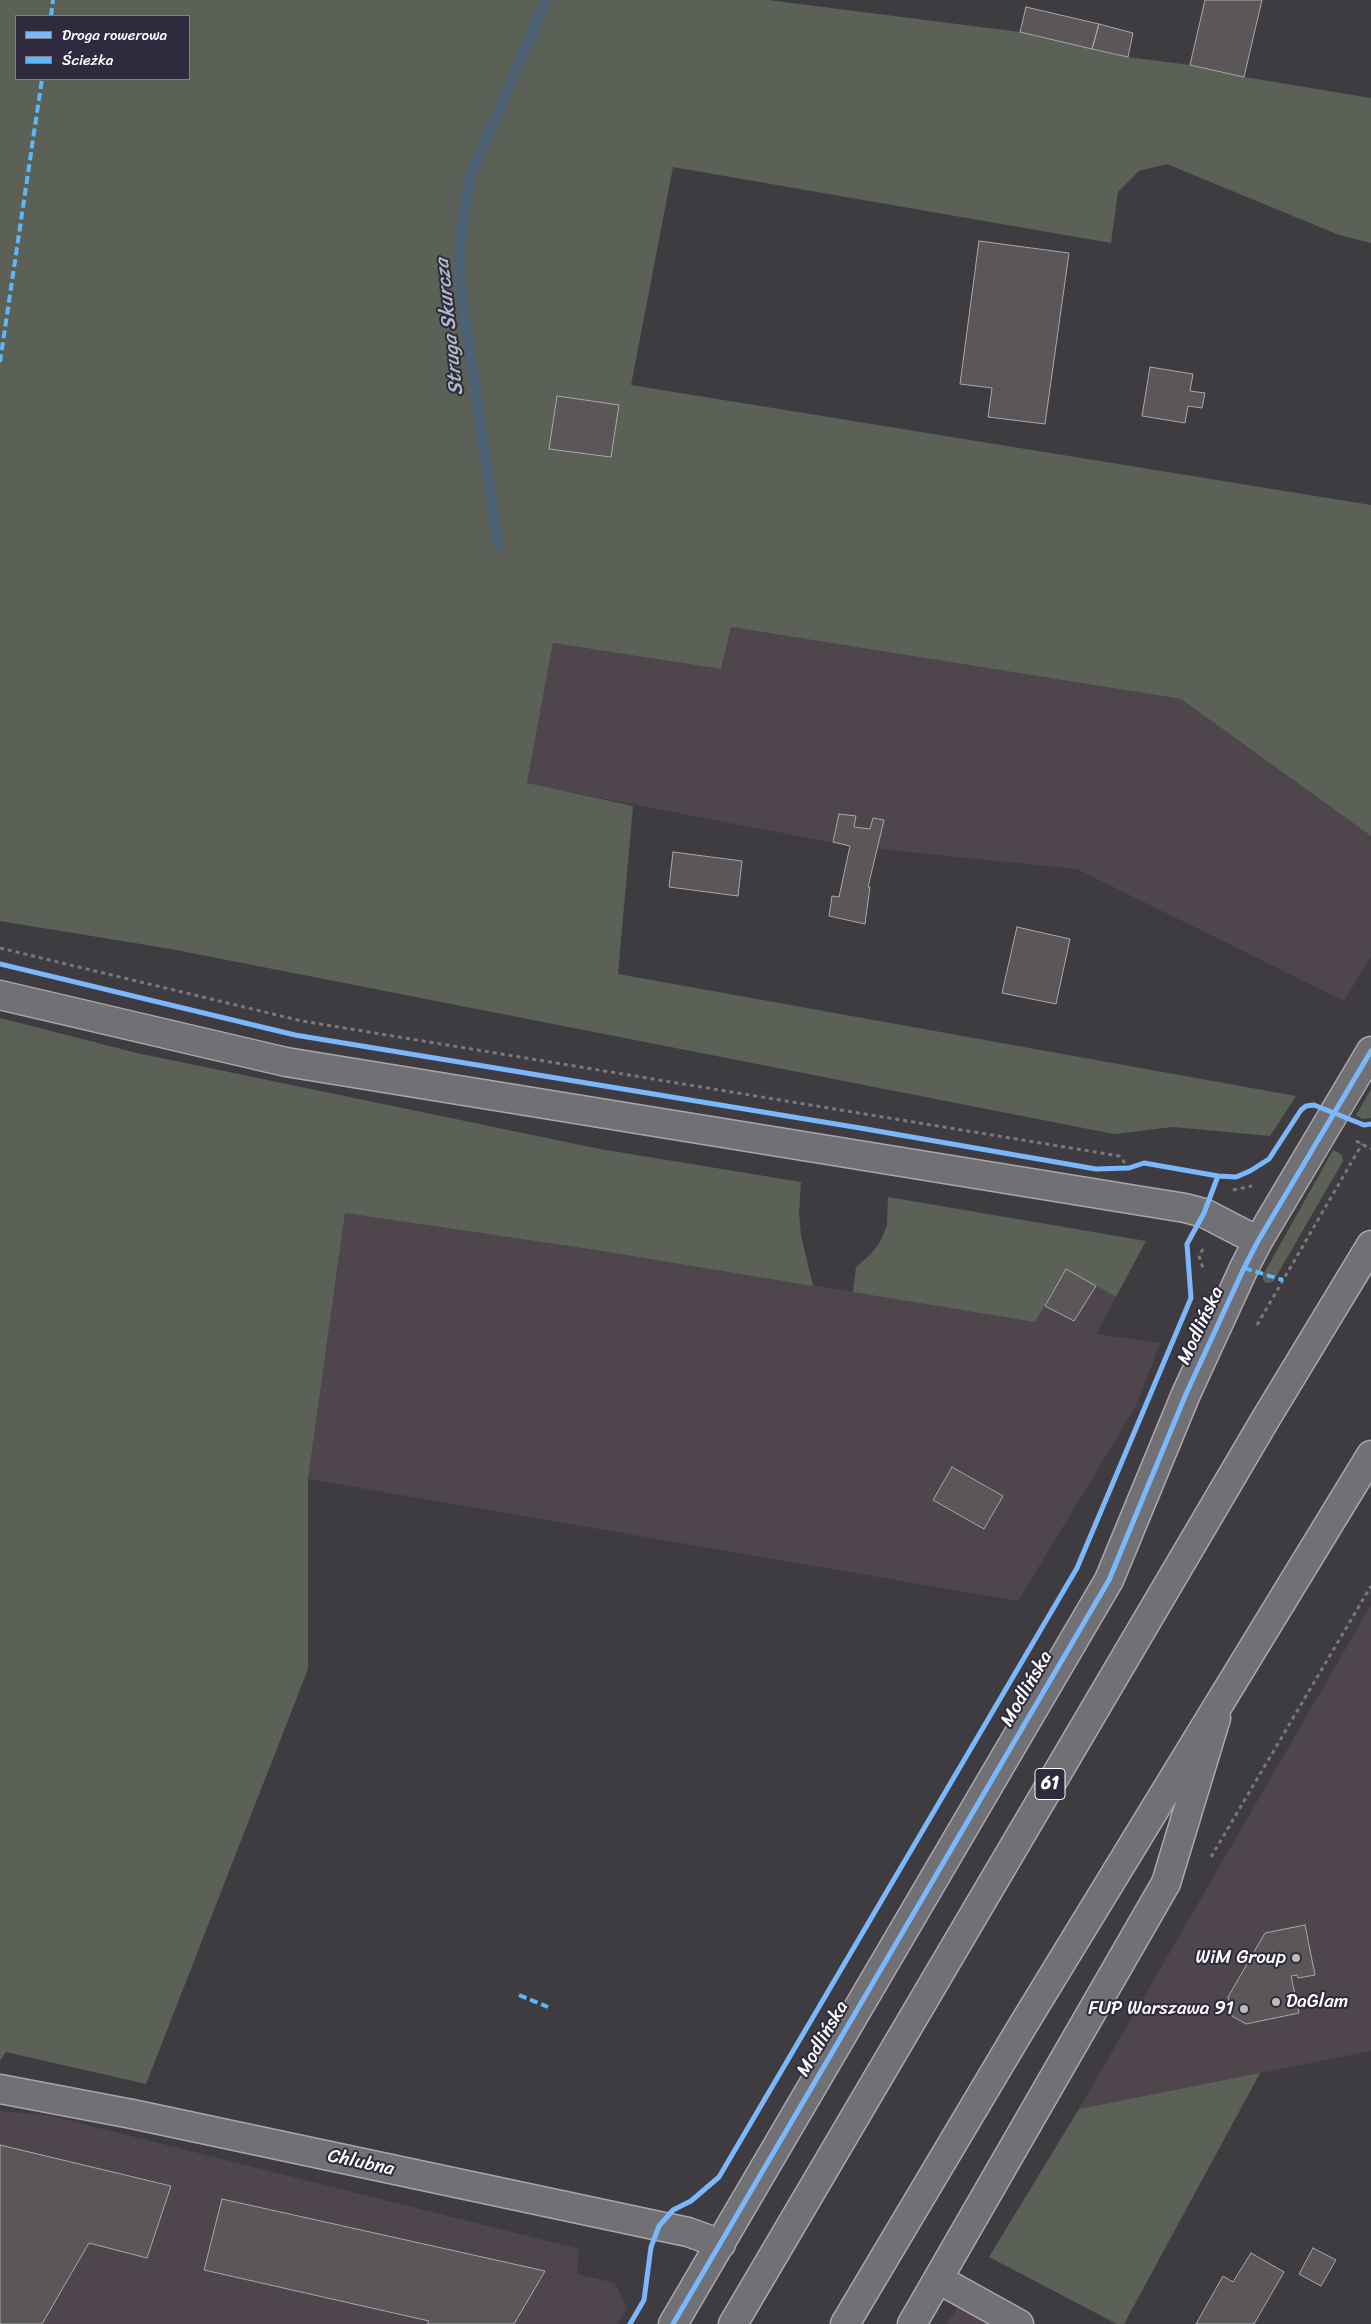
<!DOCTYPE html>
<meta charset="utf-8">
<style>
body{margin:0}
#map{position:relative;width:1371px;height:2324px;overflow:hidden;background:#3f3c41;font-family:Sriracha,sans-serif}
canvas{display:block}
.legend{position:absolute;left:15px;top:15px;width:175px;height:65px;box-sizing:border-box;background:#2f2a3d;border:1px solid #827f8b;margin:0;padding:6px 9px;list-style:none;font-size:15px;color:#fff}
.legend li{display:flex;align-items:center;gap:10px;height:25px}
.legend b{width:25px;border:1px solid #827f8b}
</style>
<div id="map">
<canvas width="1371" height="2324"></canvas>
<ul class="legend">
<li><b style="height:6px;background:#7ab7fb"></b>Droga rowerowa</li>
<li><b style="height:6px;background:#5cb8fa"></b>Ścieżka</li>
</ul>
</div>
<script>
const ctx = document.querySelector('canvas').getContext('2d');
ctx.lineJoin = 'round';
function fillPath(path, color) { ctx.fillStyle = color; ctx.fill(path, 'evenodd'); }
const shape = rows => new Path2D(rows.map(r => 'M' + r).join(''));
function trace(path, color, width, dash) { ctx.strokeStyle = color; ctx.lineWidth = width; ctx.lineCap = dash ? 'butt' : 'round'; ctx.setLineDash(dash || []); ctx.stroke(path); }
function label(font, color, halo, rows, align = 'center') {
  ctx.font = font + ' Sriracha,sans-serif'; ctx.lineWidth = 4; ctx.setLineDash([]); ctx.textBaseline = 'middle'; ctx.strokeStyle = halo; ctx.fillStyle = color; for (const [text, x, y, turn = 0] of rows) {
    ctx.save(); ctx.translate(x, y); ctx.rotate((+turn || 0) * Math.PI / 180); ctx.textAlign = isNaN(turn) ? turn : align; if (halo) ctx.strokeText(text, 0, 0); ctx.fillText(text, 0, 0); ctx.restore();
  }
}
fillPath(shape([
 [731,627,1181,699,1371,836,1371,956,1344,1001,1077,869,850,846,527,784,553,643,721,669],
 [345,1213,596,1250,873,1295,1066,1269,1116,1297,1096,1334,1160,1343,1136,1406,1018,1601,308,1479],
 [1371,1605,1371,2051,1079,2109],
 [0,2111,47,2115,579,2249,577,2274,615,2283,627,2308,617,2324,0,2324],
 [959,2305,992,2324,947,2324]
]), '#4e464c');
fillPath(shape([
 [0,0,768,0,1020,32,1128,57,1190,65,1244,77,1371,98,1371,243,1339,235,1167,164,1139,171,1118,192,1111,243,673,167,631,385,1371,505,1371,836,1181,699,731,627,721,669,553,643,527,783,633,806,618,974,1296,1096,1270,1136,1173,1127,1114,1134,171,949,0,921],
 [16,16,189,16,189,79,16,79],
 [0,1018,137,1053,600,1149,801,1182,799,1213,801,1235,813,1286,596,1250,345,1213,308,1479,308,1669,146,2084,6,2052,0,2061],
 [1371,1089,1371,1118,1362,1119,1356,1115],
 [1333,1150,1342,1155,1343,1161,1273,1282,1266,1283,1263,1279,1263,1275],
 [888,1197,1146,1241,1116,1297,1066,1269,1035,1322,853,1292,856,1267,871,1254,880,1242,887,1225],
 [1260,2073,1124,2324,1117,2324,989,2257,1079,2109]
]), '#5b6157');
trace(shape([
 [498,545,460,285,460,238,471,174,546,0]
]), '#4e6276', 11);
const building = shape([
 [1205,0,1262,0,1244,77,1190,65,1205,0],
 [1026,7,1099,24,1092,49,1020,32,1026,7],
 [1099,24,1133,33,1128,57,1092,49,1099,24],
 [979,241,1069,253,1045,424,988,417,992,388,960,384,979,241],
 [1150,367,1193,374,1190,391,1205,393,1202,408,1188,406,1185,423,1142,416,1150,367],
 [557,396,619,405,611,457,549,449,557,396],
 [839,814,856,816,854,827,870,829,873,818,884,820,868,887,870,887,865,924,829,916,832,896,839,897,850,846,833,842,839,814],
 [673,852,742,861,738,896,669,887,673,852],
 [1017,927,1070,939,1056,1004,1002,993,1017,927],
 [1066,1269,1096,1286,1074,1321,1045,1306,1066,1269],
 [952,1467,1003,1496,984,1529,933,1500,952,1467],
 [1305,1925,1315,1975,1298,1978,1297,1975,1291,1976,1299,2013,1246,2024,1232,2016,1228,1997,1265,1933,1305,1925],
 [0,2145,171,2186,147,2258,89,2243,42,2324,0,2324,0,2145],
 [222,2199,545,2271,514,2324,427,2324,429,2321,204,2270,222,2199],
 [1313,2248,1336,2260,1321,2286,1299,2274,1313,2248],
 [1251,2253,1284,2272,1254,2324,1196,2324,1223,2276,1233,2282,1251,2253]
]);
fillPath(building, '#5b5759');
trace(building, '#a9a7aa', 1);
const minor = shape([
 [0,995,286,1062,1185,1208,1204,1213,1258,1241],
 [0,2089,132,2114,659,2226,688,2232,721,2244],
 [938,2279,1019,2324],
 [673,2324,1109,1580,1186,1394,1244,1268,1258,1241,1371,1051],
 [912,2324,1166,1883,1216,1718]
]);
const primary = shape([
 [733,2324,1265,1420,1371,1245],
 [845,2324,1020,2030,1371,1455]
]);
trace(minor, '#a9a7aa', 31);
trace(primary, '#a9a7aa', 31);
trace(shape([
 [0,948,302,1021,1119,1156,1125,1163],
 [1356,1141,1371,1149],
 [1233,1190,1252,1186],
 [1203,1249,1199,1256,1204,1271],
 [1257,1325,1362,1144],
 [1211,1857,1371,1586]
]), '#7a787c', 3, [4, 4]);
trace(minor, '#717074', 28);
trace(primary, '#717074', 28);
trace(shape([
 [51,16,53,0],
 [0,362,42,79],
 [1244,1268,1283,1280],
 [519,1995,548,2007]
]), '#5cb8fa', 4, [8, 4]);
trace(shape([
 [0,964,295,1035,860,1128,1096,1169,1129,1168,1144,1163,1218,1176],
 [630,2324,644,2300,651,2247,659,2226,673,2210,691,2201,719,2177,1077,1568,1191,1298,1187,1244,1204,1213,1218,1176,1236,1177,1250,1171,1269,1159,1301,1110,1306,1106,1314,1105,1364,1125,1371,1124],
 [673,2324,1109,1580,1186,1394,1244,1268,1258,1241,1371,1051]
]), '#7ab7fb', 5);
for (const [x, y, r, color] of [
 [1296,1958,5,"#bcbbbc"],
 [1276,2002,5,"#bcbbbc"],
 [1244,2009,5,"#bcbbbc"]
]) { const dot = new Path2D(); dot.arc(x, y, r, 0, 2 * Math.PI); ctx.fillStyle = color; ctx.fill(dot); trace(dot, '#2f2a3d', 2); }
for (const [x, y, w] of [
 [1050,1784,30]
]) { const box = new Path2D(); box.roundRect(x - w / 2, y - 15.5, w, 31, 4); ctx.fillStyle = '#2f2a3d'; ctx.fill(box); trace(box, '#fff', 1); }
label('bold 18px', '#fff', null, [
 ["61",1050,1784]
]);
label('19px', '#fff', '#2f2a3d', [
 ["Modlińska",1201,1326,-65],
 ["Modlińska",1027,1689,-60],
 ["Modlińska",823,2039,-60],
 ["Chlubna",361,2163,12]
]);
label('19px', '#fff', '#2f2a3d', [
 ["WiM Group",1286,1958],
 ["DaGlam",1286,2002,"left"],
 ["FUP Warszawa 91",1234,2009]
], 'right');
label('italic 20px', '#b0bac4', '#2f2a3d', [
 ["Struga Skurcza",450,327,-96]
]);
</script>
